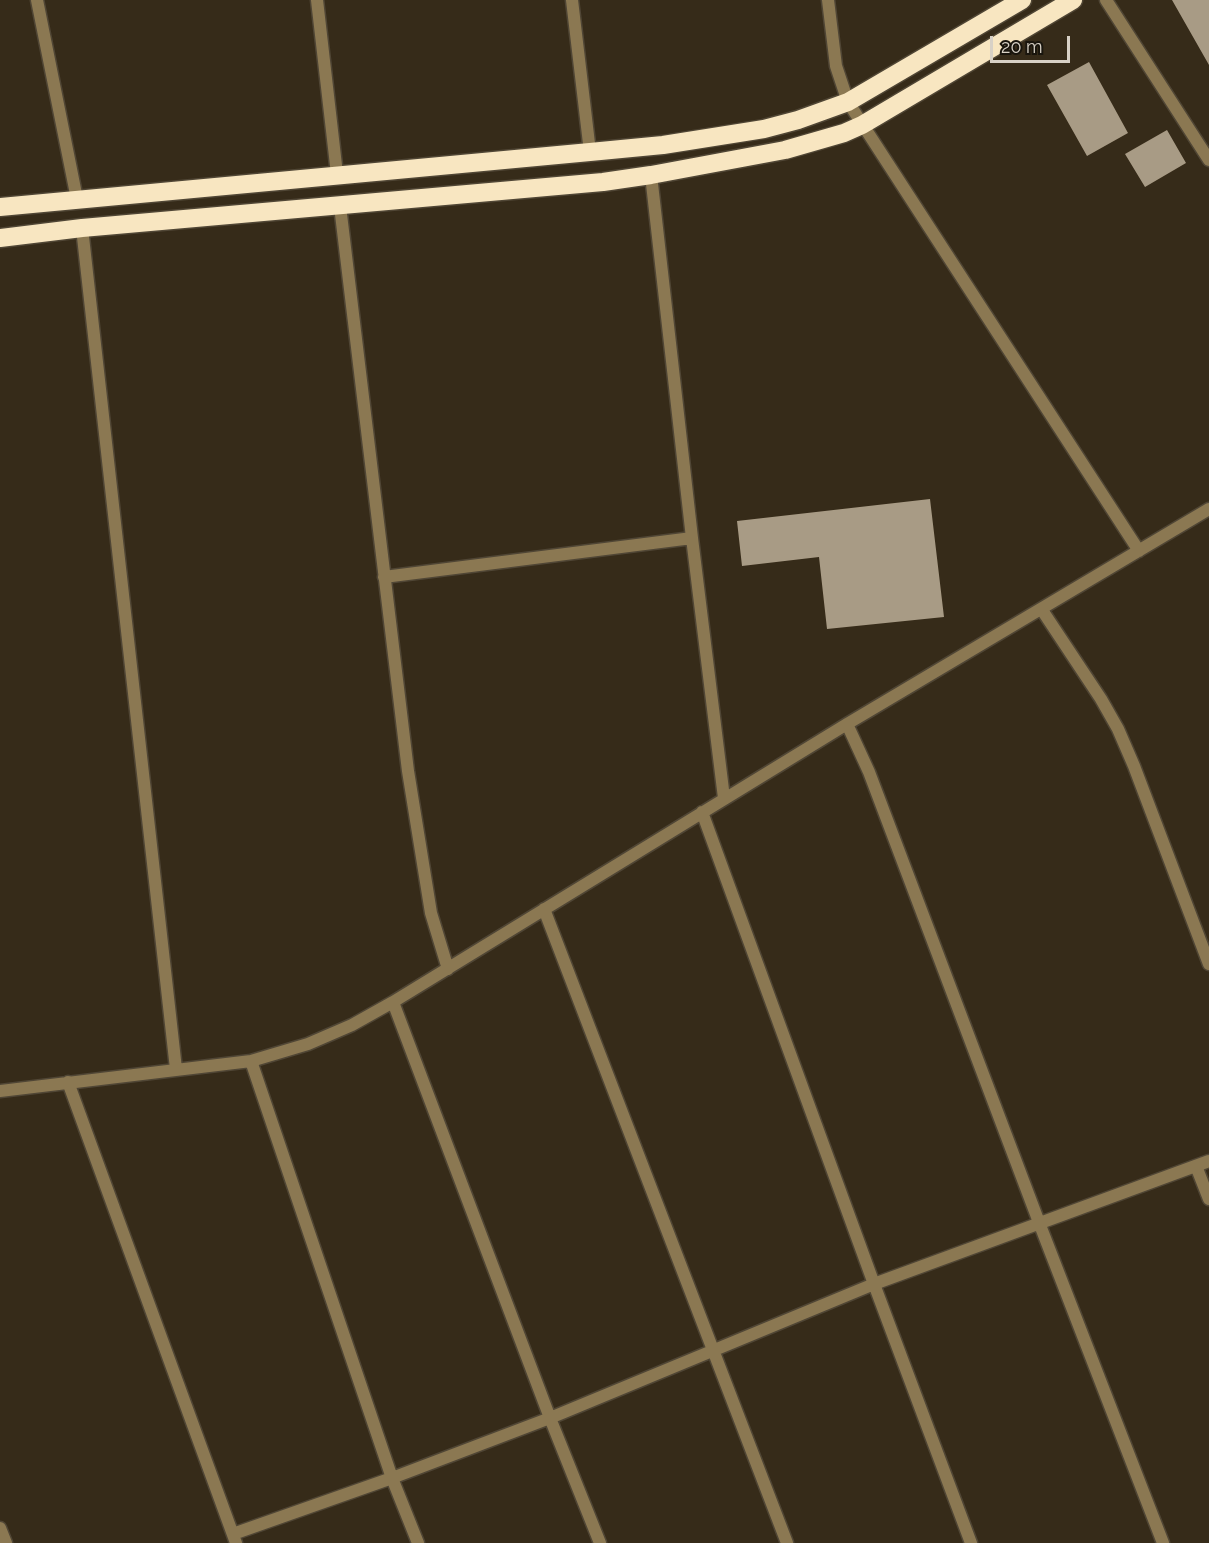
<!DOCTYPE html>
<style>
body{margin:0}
#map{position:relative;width:1209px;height:1543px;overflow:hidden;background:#362b19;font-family:Raleway,sans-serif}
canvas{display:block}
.scale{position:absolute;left:990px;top:36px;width:80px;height:27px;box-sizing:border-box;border:3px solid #d8d1c6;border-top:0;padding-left:8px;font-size:18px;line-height:21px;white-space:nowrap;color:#d8d1c6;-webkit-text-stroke:4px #19150d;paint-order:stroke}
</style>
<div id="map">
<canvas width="1209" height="1543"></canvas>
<div class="scale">20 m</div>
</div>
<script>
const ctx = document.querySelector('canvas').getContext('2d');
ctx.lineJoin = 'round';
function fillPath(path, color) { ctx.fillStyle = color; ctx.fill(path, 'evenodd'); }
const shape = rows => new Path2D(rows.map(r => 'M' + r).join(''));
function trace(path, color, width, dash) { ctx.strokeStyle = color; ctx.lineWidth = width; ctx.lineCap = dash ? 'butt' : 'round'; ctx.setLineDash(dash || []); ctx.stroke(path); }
fillPath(shape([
 [1172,0,1209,0,1209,65],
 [1089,62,1128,133,1087,156,1047,85],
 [1167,130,1186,163,1145,187,1125,154],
 [930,499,944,617,827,629,819,557,742,566,737,521]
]), '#a89b85');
const street = shape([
 [37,0,77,199],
 [317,0,337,174],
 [572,0,590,152],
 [828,0,836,66,848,102,1139,551],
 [1106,0,1209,160],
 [651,175,692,538,724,798],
 [340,206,408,771,431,913,448,969],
 [82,228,176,1069],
 [384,577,692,538],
 [1042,610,1101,699,1118,729,1134,766,1209,964],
 [847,724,869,772,1040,1225,1163,1543],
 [702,812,874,1284,971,1543],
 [544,909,787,1543],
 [393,1002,550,1418,600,1543],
 [251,1061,392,1478,418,1543],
 [68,1082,236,1543],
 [0,1091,251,1061,308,1044,352,1025,393,1002,847,724,1209,509],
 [1196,1166,1209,1199],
 [0,1528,6,1543],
 [233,1534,392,1478,550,1418,874,1284,1209,1161]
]);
const highway = shape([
 [0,207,590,152,663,145,764,129,798,120,848,102,1022,0],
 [0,238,82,228,603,182,651,175,785,150,844,133,862,125,1073,0]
]);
trace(street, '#504635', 15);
trace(highway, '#504635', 21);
trace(street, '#8b7852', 12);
trace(highway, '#f8e6c1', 18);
</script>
